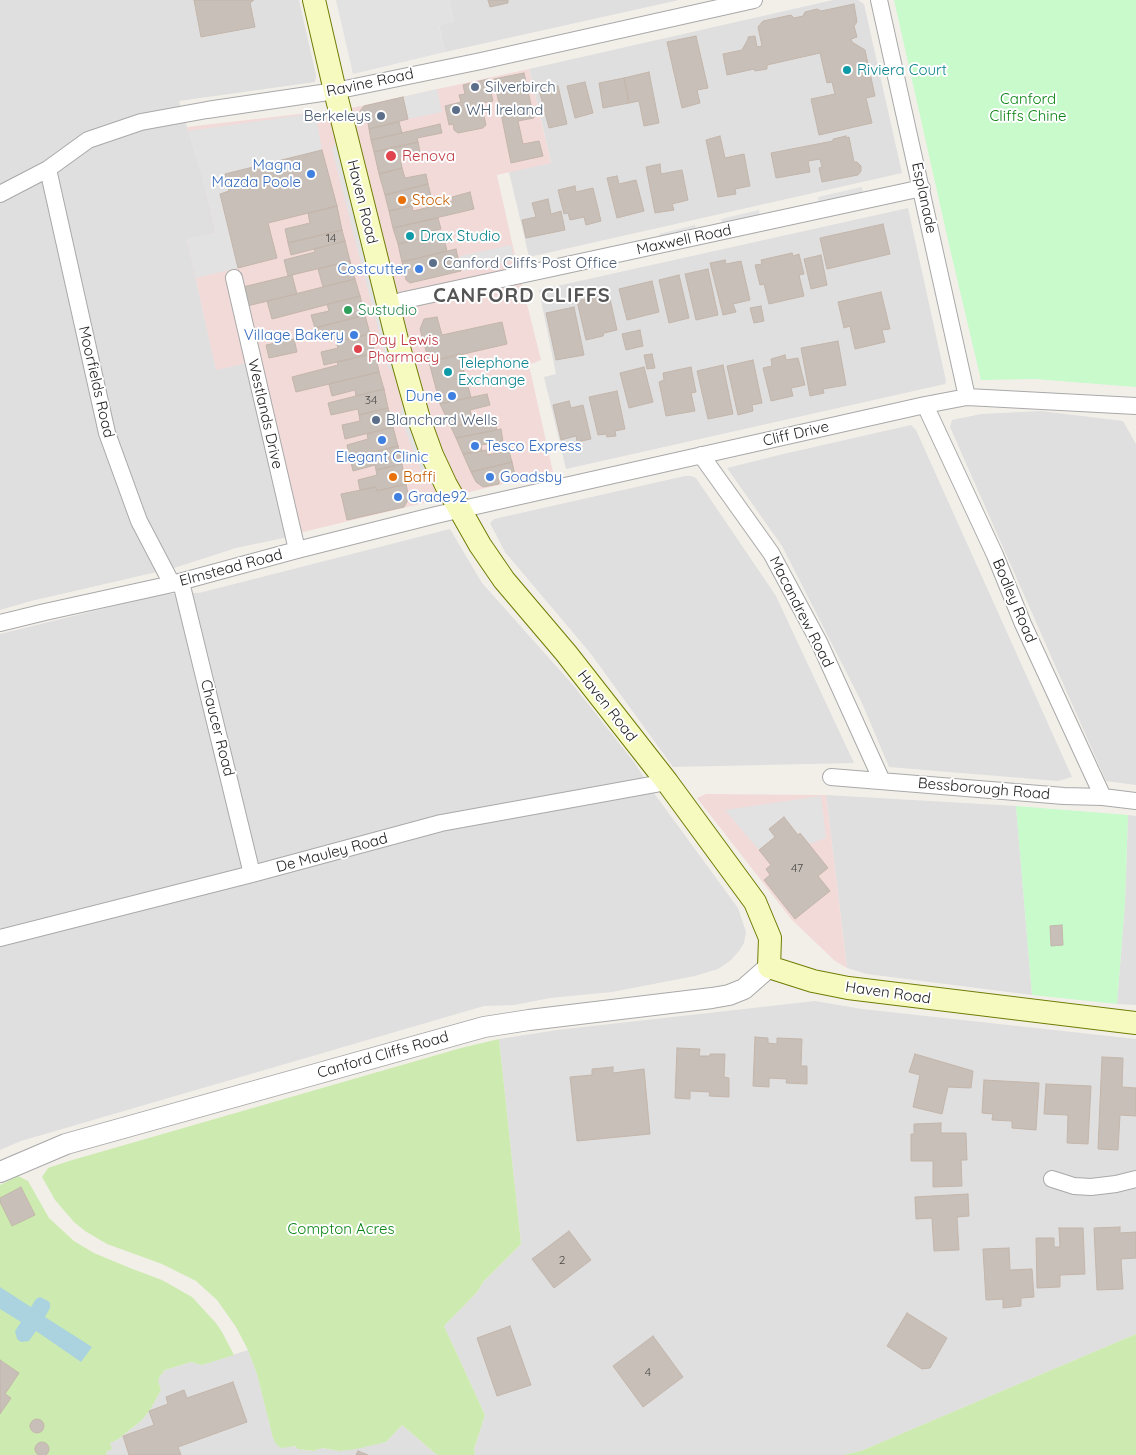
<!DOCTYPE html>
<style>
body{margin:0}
canvas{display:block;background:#f2efe9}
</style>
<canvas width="1136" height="1455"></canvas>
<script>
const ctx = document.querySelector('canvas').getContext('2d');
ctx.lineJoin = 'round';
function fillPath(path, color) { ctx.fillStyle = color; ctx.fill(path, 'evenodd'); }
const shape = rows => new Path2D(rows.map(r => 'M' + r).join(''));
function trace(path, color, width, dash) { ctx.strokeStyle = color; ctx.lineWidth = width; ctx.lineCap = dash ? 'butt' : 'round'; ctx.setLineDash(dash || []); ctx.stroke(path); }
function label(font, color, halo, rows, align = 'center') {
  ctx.font = font + ' Quicksand,sans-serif'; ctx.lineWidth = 4; ctx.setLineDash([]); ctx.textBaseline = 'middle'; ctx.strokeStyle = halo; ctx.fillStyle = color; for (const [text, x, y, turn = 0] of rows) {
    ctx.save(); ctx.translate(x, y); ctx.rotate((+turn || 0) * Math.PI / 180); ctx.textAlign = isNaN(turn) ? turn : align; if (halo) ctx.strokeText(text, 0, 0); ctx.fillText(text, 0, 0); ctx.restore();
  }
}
fillPath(shape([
 [0,0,299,0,316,75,315,82,179,101,203,179,216,233,187,239,216,369,247,363,288,537,236,548,174,568,31,601,0,610],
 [449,0,679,0,445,52,439,25,454,22],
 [833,0,858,0,864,4,902,173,529,257,509,172,551,162,529,69],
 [908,208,946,381,945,384,566,469,544,377,556,374,539,290],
 [1041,411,1123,421,1136,444,1136,785,1106,781,950,427,952,420,981,414],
 [911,425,916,430,1072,777,1058,781,889,767,862,703,782,546,727,468,779,455],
 [685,476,691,476,696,478,776,596,854,763,673,767,591,654,505,552,490,523,494,519],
 [450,529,482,583,573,685,634,762,654,793,738,908,746,932,744,943,739,951,731,960,718,969,695,976,612,992,550,998,514,1005,484,1006,21,1141,0,1150,0,634,163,594,199,593],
 [826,795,1016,806,1032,995,867,974,847,968],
 [1128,815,1136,816,1136,1005,1117,1004,1125,902],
 [815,1001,862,1009,1136,1039,1136,1334,861,1451,843,1455,475,1455,474,1449,485,1415,444,1326,478,1291,483,1282,521,1244,499,1039,557,1030],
 [248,1350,257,1374,273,1438,303,1450,313,1451,321,1448,340,1451,386,1442,402,1425,437,1455,107,1455,106,1452,112,1449,109,1443,117,1440,142,1420,150,1410,161,1390,158,1381,160,1376,165,1370,191,1362,202,1365]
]), '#e0dfdf');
fillPath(shape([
 [529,69,551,163,497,175,516,260,541,360,529,365,553,472,299,533,247,363,216,370,187,239,216,232,203,179,187,127,351,108],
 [706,794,826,795,847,968,835,961,792,920,697,798]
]), '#f2dad9');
fillPath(shape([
 [499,1039,521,1244,483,1282,478,1291,444,1326,485,1415,474,1449,475,1455,437,1455,402,1425,386,1442,356,1449,340,1451,322,1448,313,1451,298,1449,295,1446,281,1448,276,1444,273,1438,257,1374,248,1350,236,1327,217,1300,196,1281,162,1264,107,1244,85,1231,74,1222,55,1200,42,1177,48,1168,69,1161,461,1048],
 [18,1176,28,1181,49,1218,74,1241,94,1253,130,1268,162,1280,192,1297,216,1323,222,1332,234,1355,202,1365,191,1362,165,1370,160,1376,158,1381,161,1390,150,1410,142,1420,117,1440,110,1443,112,1449,106,1452,107,1455,0,1455,0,1185],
 [1136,1334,1136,1455,843,1455,861,1451]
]), '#cdebb0');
fillPath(shape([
 [894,0,1136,0,1136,387,1035,379,981,380,950,249],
 [1016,806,1128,815,1125,902,1117,1004,1032,995]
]), '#c8facc');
fillPath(shape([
 [336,0,449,0,454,22,439,26,445,52,353,74],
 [437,89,442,112,408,119,403,97],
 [315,113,322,150,229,191,220,194,238,268,196,278,187,239,216,232,203,179,188,131],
 [337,141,396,375,388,367,364,275,332,149],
 [862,187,863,193,819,203,818,197],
 [759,210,760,216,723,225,721,219],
 [695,225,696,230,660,239,659,234],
 [511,245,514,260,464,271,460,256],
 [403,404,434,485,425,481,400,416],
 [821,796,826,838,809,844,800,833,798,835,783,817,769,829,775,837,759,850,725,810]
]), '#e2e2e2');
fillPath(shape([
 [0,1287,31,1307,36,1299,40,1297,48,1301,50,1303,50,1308,45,1317,92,1347,81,1362,36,1331,29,1341,21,1342,17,1339,15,1331,21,1322,0,1309]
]), '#aad3df');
const building = shape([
 [194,0,254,0,250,3,255,27,201,37,194,0],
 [488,0,508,0,508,3,490,7,488,0],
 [854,4,857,22,854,26,857,37,851,39,852,42,865,50,875,96,866,98,872,123,819,135,811,99,835,94,832,82,827,83,820,53,767,65,767,69,755,71,754,69,727,75,723,54,742,50,748,39,748,37,755,36,757,47,762,46,758,27,763,21,791,15,794,18,803,16,805,12,817,9,821,11,854,4],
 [696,36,708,88,697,90,700,103,682,108,667,42,696,36],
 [649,72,659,123,644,126,639,101,629,103,624,78,649,72],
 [524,73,534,118,518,121,523,144,539,141,543,156,511,163,494,79,524,73],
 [624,78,629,103,603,108,599,83,624,78],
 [488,79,493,101,481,103,486,125,483,128,458,133,454,130,453,124,449,125,445,106,461,102,459,95,465,94,463,85,488,79],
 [585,82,593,113,575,118,567,86,585,82],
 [558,86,567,124,549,128,539,90,558,86],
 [403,97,408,119,369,129,368,123,362,120,360,111,364,106,403,97],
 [399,122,402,133,371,140,369,129,399,122],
 [440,124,442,133,417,138,418,142,374,152,371,140,440,124],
 [720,136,725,158,744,154,750,186,735,189,736,194,718,197,706,140,720,136],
 [846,136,846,138,849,137,854,162,857,162,861,166,861,171,858,175,822,182,819,168,822,167,820,159,808,161,810,172,776,178,771,153,833,141,833,139,846,136],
 [418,142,420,152,400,157,402,168,379,174,374,152,418,142],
 [322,150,337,206,268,223,277,258,238,268,220,194,229,191,225,174,322,150],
 [660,164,661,174,682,170,688,200,672,204,674,210,655,213,646,167,660,164],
 [402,168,405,178,426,174,428,184,385,195,379,174,402,168],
 [617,176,619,184,636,180,644,211,617,218,607,178,617,176],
 [428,184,431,196,411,201,412,206,389,211,385,195,428,184],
 [575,186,576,192,593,188,601,221,586,225,584,217,570,220,568,213,564,214,558,190,575,186],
 [470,192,474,209,393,228,389,211,412,206,413,211,434,206,435,208,440,207,439,204,453,201,452,197,470,192],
 [548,199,551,214,561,211,565,230,526,238,522,220,536,217,532,203,548,199],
 [337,206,342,230,288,243,285,229,310,223,308,213,337,206],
 [438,218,441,229,419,234,419,239,398,244,393,228,438,218],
 [883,224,890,254,827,269,820,238,883,224],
 [342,230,345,241,291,255,288,243,342,230],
 [444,238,447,251,402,262,398,244,419,239,421,244,444,238],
 [345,241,350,261,288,276,284,260,315,252,314,249,345,241],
 [456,249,461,271,410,283,406,280,402,262,456,249],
 [792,253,793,256,799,254,804,274,799,275,804,296,769,304,764,284,760,285,755,265,762,264,761,260,792,253],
 [821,255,827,285,811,289,804,259,821,255],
 [725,260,726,264,741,261,750,300,733,304,736,312,723,315,710,263,725,260],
 [350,261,355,279,323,287,318,269,350,261],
 [708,269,718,315,696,320,685,274,708,269],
 [292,275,297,294,247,306,243,287,292,275],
 [679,275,689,318,669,323,659,280,679,275],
 [355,279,360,296,272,319,267,301,355,279],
 [652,281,659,312,627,320,619,289,652,281],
 [608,290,617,330,604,333,603,336,586,340,577,301,590,298,589,294,608,290],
 [881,292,890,329,882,330,885,342,855,349,850,326,844,328,838,302,881,292],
 [360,296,365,315,315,328,311,315,329,311,327,304,360,296],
 [761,306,764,321,754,323,750,308,761,306],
 [574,307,584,355,556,360,546,313,574,307],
 [365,315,370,334,336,342,335,335,318,339,315,328,365,315],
 [437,317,442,335,502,322,507,344,429,362,420,329,424,319,437,317],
 [640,330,643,346,626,350,622,334,640,330],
 [370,334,375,353,324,365,321,352,338,348,336,342,370,334],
 [294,339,297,352,269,358,266,345,294,339],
 [838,341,846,385,823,389,824,393,810,396,801,348,838,341],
 [375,353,379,372,296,392,292,377,338,365,337,362,375,353],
 [459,354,471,397,440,404,429,362,459,354],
 [652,354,655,368,647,369,644,355,652,354],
 [785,355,786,360,798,358,805,385,791,388,793,396,771,401,763,368,772,366,771,359,785,355],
 [753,360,762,403,752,405,753,411,738,415,727,366,753,360],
 [723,365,733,414,708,419,697,371,723,365],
 [644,367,653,402,629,408,620,373,644,367],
 [691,367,696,392,691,393,695,411,666,416,659,382,664,380,663,373,691,367],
 [379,372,384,389,356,396,355,390,332,396,329,384,379,372],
 [384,389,388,408,359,415,358,409,331,415,328,403,384,389],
 [617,391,625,429,615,431,616,436,607,437,606,434,598,435,589,397,617,391],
 [487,394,490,405,470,410,473,422,451,427,440,404,487,394],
 [569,401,571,408,583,405,591,439,577,442,576,436,561,440,553,405,569,401],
 [388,408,393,427,345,439,342,425,360,421,359,415,388,408],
 [494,418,497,430,456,438,451,427,494,418],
 [393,427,398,446,350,458,347,445,368,439,367,434,393,427],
 [501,429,503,441,481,445,482,451,463,454,456,438,501,429],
 [398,446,402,464,376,470,375,465,353,471,350,458,398,446],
 [486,450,487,455,509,451,512,462,471,472,463,454,486,450],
 [512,462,515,475,499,478,499,484,483,487,476,482,471,472,512,462],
 [402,464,406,484,377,491,376,487,360,490,358,480,377,475,376,470,402,464],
 [406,484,409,498,404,507,347,520,341,494,376,487,377,491,406,484],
 [784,817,798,835,800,833,828,868,818,876,830,891,795,919,764,880,770,875,766,869,771,865,759,850,775,837,769,829,784,817],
 [1062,925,1063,945,1051,946,1050,926,1062,925],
 [755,1037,768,1038,768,1043,777,1044,777,1038,802,1039,801,1066,807,1066,807,1084,786,1083,787,1079,769,1078,769,1087,753,1086,755,1037],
 [677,1048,700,1049,699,1056,710,1056,710,1054,725,1054,724,1077,729,1078,729,1097,709,1096,710,1092,690,1091,690,1099,675,1098,677,1048],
 [915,1054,973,1071,971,1088,948,1087,942,1114,913,1107,920,1075,909,1072,915,1054],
 [1102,1057,1123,1058,1122,1087,1136,1088,1136,1116,1120,1115,1118,1150,1098,1149,1102,1057],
 [613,1067,613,1073,644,1069,650,1134,577,1141,570,1077,592,1075,592,1069,613,1067],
 [984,1080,1039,1083,1036,1130,1012,1128,1012,1121,992,1120,993,1114,982,1113,984,1080],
 [1046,1084,1091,1086,1088,1144,1067,1143,1068,1115,1044,1114,1046,1084],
 [941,1123,941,1133,966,1133,967,1160,961,1160,962,1186,933,1187,933,1161,911,1161,911,1134,914,1134,914,1124,941,1123],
 [21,1187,35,1215,12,1226,0,1202,0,1198,21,1187],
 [968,1194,969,1216,957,1217,959,1250,934,1251,932,1218,916,1219,915,1197,968,1194],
 [1120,1227,1120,1233,1136,1232,1136,1258,1121,1259,1123,1289,1097,1290,1094,1228,1120,1227],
 [1059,1228,1083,1228,1085,1274,1060,1275,1060,1287,1037,1288,1036,1238,1054,1238,1054,1247,1060,1247,1059,1228],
 [569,1231,591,1260,554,1288,532,1259,569,1231],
 [1009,1248,1010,1270,1032,1269,1034,1297,1021,1298,1021,1306,1003,1308,1003,1299,986,1300,983,1249,1009,1248],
 [907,1313,947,1338,930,1368,922,1369,887,1346,907,1313],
 [510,1326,531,1385,497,1396,477,1338,510,1326],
 [653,1336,683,1377,643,1407,613,1366,653,1336],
 [0,1360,19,1373,5,1394,11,1398,0,1414,0,1360],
 [233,1382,247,1422,178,1447,181,1455,129,1455,123,1436,154,1425,149,1411,168,1404,166,1397,184,1390,187,1398,233,1382],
 '30 1426a7 7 0 1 1 14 0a7 7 0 1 1-14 0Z',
 '35 1449a7 7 0 1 1 14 0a7 7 0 1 1-14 0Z',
 [358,1451,368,1455,356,1455,358,1451]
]);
fillPath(building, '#c7bfb8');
trace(building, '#c4b6ab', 1);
const minor = shape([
 [879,0,967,397],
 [48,169,107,433,139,521,172,584],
 [0,194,48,169,88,140,141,122,207,110,335,91,481,61,754,0],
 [234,278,297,550],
 [388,305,405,300,922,188],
 [925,405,995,555,1023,624,1103,797],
 [701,455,771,553,819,642,882,781],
 [181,582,252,874],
 [0,623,45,612,172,584,297,550,436,515,925,405,967,397,1136,406],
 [831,777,1064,796,1103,797,1136,801],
 [0,938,252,874,441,823,667,782],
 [1052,1179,1074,1186,1091,1187,1116,1184,1136,1179]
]);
const tertiary = shape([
 [0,1172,66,1144,484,1027,529,1020,712,998,729,995,744,989,769,967]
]);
const secondary = shape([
 [314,0,335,91,398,344,419,419,432,455,446,485,480,545,504,580,566,653,667,782,755,902,770,938,769,967,813,981,848,988,1136,1023]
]);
trace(minor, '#a9a9a9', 18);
trace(tertiary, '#a9a9a9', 22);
trace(secondary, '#707d05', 24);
trace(minor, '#fff', 16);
trace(tertiary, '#fff', 20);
trace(secondary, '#f7fabf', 22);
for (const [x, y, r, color] of [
 [847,70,5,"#0f9aa8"],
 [475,87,5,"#5c6f8a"],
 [456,110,5,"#5c6f8a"],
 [381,116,5,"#5c6f8a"],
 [391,156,6,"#e0444e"],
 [311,174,5,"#3f7fe0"],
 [402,200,5,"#e8710a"],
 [410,236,5,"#0f9aa8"],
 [433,263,5,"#5c6f8a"],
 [419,269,5,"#3f7fe0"],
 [348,310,5,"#2e9e5b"],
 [354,335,5,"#3f7fe0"],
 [358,349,5,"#e0444e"],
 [448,372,5,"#0f9aa8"],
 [452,396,5,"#3f7fe0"],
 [376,420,5,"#5c6f8a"],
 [382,440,5,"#3f7fe0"],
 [475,446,5,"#3f7fe0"],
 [393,477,5,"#e8710a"],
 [490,477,5,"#3f7fe0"],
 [398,497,5,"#3f7fe0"]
]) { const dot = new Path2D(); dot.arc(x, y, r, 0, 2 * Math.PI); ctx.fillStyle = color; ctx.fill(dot); trace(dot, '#fff', 2); }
label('12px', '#4b4948', null, [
 ["14",331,238],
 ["34",371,400],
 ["47",797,868],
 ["2",562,1260],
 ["4",648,1372]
]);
label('15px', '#0d838f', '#fff', [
 ["Riviera Court",857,70],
 ["Drax Studio",420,236],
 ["Telephone",458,363],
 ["Exchange",458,380]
], 'left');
label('15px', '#222', '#fff', [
 ["Ravine Road",370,83,-12],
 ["Esplanade",924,198,78],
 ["Haven Road",362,202,76],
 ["Maxwell Road",684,240,-12],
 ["Moorfields Road",96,382,77],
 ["Westlands Drive",265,414,77],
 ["Cliff Drive",796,434,-13],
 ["Elmstead Road",231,568,-15],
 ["Bodley Road",1014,601,67],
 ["Macandrew Road",801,612,63],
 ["Haven Road",607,706,52],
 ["Chaucer Road",217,728,76],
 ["Bessborough Road",984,789,5],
 ["De Mauley Road",332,853,-15],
 ["Haven Road",888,993,8],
 ["Canford Cliffs Road",383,1055,-16]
]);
label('15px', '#4e5e75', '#fff', [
 ["Silverbirch",485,87],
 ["WH Ireland",466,110],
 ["Berkeleys",371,116,"right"],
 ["Canford Cliffs Post Office",443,263],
 ["Blanchard Wells",386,420]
], 'left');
label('15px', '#0c8416', '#fff', [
 ["Canford",1028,99],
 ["Cliffs Chine",1028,116],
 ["Compton Acres",341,1229]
]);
label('15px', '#be3a42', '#fff', [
 ["Renova",402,156],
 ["Day Lewis",368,340],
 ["Pharmacy",368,357]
], 'left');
label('15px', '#366cbe', '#fff', [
 ["Magna",301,165],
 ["Mazda Poole",301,182],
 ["Costcutter",409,269],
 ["Village Bakery",344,335],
 ["Dune",442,396],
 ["Tesco Express",485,446,"left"],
 ["Elegant Clinic",382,457,"center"],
 ["Goadsby",500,477,"left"],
 ["Grade92",408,497,"left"]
], 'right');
label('15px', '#c56008', '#fff', [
 ["Stock",412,200],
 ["Baffi",403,477]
], 'left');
label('15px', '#27864d', '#fff', [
 ["Sustudio",358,310]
], 'left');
ctx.letterSpacing = '1px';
label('bold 20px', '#555', '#fff', [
 ["CANFORD CLIFFS",522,296]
]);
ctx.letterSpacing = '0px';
</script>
